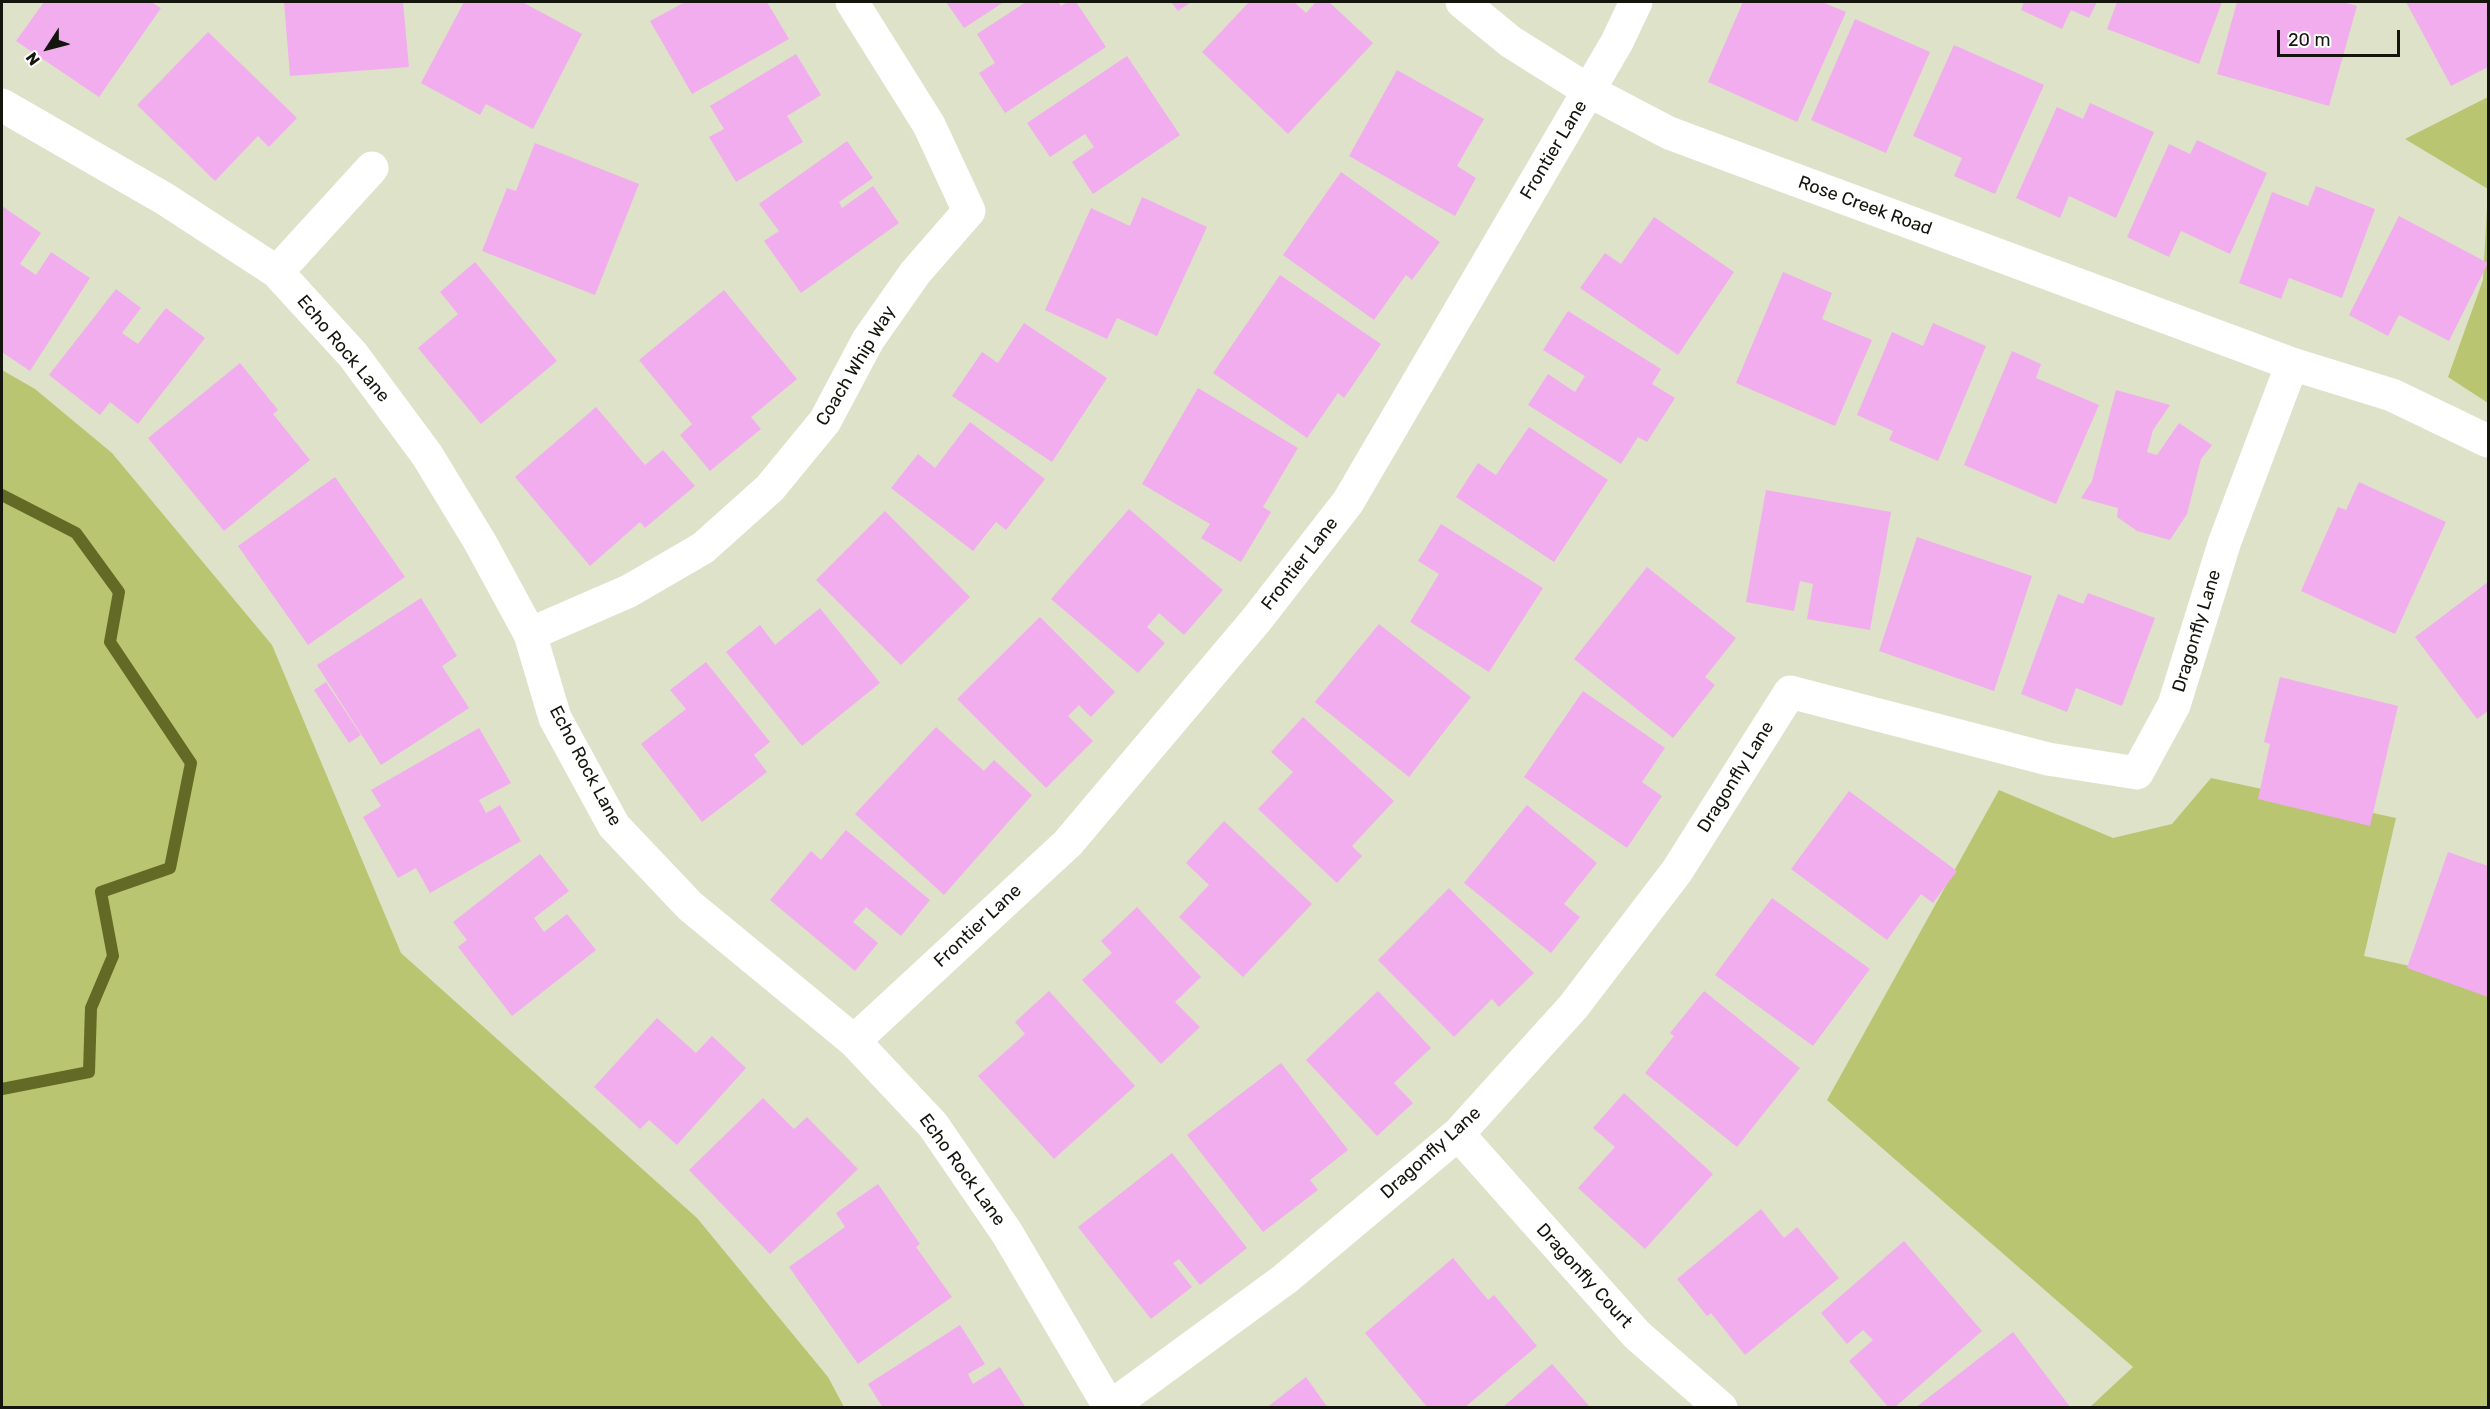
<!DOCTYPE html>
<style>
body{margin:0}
#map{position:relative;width:2490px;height:1409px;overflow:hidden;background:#dee2c9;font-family:Rubik,sans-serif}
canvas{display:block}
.frame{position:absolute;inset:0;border:3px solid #14150c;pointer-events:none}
.north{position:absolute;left:18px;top:18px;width:60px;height:60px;-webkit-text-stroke:4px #fff;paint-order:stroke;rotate:234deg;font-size:16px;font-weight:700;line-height:24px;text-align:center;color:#14150c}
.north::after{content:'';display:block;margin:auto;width:21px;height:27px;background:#14150c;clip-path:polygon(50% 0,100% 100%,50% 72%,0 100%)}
.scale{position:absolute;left:2277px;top:30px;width:123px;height:27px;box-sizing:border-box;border:3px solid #14150c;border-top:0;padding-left:8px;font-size:18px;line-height:21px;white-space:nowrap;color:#14150c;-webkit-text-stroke:4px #fff;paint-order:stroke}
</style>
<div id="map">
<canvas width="2490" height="1409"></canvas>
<div class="frame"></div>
<div class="north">N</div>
<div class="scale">20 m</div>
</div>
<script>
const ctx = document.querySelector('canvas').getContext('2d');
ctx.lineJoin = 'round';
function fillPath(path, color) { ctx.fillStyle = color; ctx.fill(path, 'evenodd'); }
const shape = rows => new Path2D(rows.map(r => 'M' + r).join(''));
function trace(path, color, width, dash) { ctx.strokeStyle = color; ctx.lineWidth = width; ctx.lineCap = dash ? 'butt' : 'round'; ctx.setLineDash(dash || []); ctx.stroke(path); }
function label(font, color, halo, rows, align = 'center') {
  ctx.font = font + ' Rubik,sans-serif'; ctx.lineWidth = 6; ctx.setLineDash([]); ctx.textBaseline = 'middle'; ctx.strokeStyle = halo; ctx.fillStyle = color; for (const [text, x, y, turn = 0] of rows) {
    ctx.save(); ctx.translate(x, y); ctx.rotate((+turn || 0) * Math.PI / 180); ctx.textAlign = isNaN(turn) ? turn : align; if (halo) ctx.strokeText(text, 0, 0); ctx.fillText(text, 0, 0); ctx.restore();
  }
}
fillPath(shape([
 [2488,97,2488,403,2448,377,2483,280,2488,189,2405,139],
 [2,370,35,389,112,453,272,645,401,953,697,1218,828,1377,844,1407,2,1407],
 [2211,778,2396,818,2364,956,2488,983,2488,1407,2090,1407,2133,1367,1827,1100,1999,790,2113,838,2172,824]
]), '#b9c570');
trace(shape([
 [2,495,76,533,119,592,110,642,191,763,170,868,101,892,113,956,91,1008,89,1072,2,1089]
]), '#636a26', 12);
fillPath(shape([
 [44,2,151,2,161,8,99,97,16,41],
 [284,2,403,2,409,67,290,76],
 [464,2,522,2,582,34,533,129,486,104,480,115,421,83],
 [685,2,767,2,789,39,692,94,650,21],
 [946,2,1004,2,964,28],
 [1026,2,1058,2,1061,6,1068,2,1076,2,1106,47,1005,113,979,73,995,63,977,34],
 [1171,2,1191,2,1178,11],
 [1249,2,1294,2,1306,13,1316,2,1329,2,1373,43,1288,134,1202,52],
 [1743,2,1822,2,1846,12,1797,122,1708,82],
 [2024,2,2097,2,2089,18,2071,10,2062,29,2021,10],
 [2117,2,2222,2,2199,64,2107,29],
 [2237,2,2342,2,2357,6,2329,106,2217,74],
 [2406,2,2488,2,2488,67,2451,86],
 [1855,19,1930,52,1886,153,1811,120],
 [208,32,297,118,269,147,258,136,215,181,137,105],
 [1954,45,2044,85,1995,194,1954,176,1962,158,1913,136],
 [796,54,821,95,787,116,803,142,736,182,709,137,724,129,710,106],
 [1127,56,1180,135,1093,194,1072,162,1094,147,1085,134,1050,157,1027,123],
 [1397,70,1484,119,1457,166,1476,178,1455,216,1349,156],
 [2090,103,2154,132,2116,218,2069,196,2060,218,2016,198,2057,107,2083,119],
 [2197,140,2267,173,2230,254,2181,231,2169,257,2127,237,2169,144,2190,154],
 [847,141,873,178,839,202,842,208,873,186,899,223,801,293,764,241,779,231,759,204],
 [535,143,639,184,595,295,482,251,507,188,516,191],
 [1341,172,1440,242,1412,280,1406,275,1374,320,1283,255],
 [2316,186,2375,209,2342,298,2289,278,2281,299,2239,283,2272,192,2308,206],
 [1142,197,1207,227,1157,336,1117,318,1107,339,1045,310,1091,208,1130,226],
 [2,206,41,233,20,264,36,275,51,252,90,278,30,371,2,352],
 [2399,216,2488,263,2449,341,2399,315,2388,336,2349,315],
 [1654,217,1734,272,1678,355,1580,288,1605,253,1621,264],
 [475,262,557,361,481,424,418,348,458,314,440,292],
 [1783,272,1832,293,1822,319,1872,340,1835,426,1736,383],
 [1280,275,1381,344,1344,398,1338,393,1307,438,1213,373],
 [116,289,141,308,122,333,138,344,166,308,205,338,138,424,110,402,100,415,49,375],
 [724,290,797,379,751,417,761,429,710,471,680,435,692,424,639,360],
 [1568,311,1661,369,1652,384,1675,398,1647,442,1638,437,1621,464,1528,405,1548,374,1575,392,1585,376,1543,350],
 [1024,323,1107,378,1052,462,952,396,982,352,998,363],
 [1933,323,1986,346,1938,461,1889,440,1893,431,1857,415,1892,332,1923,346],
 [2012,351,2041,364,2036,378,2099,405,2056,504,1964,465],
 [240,363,278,410,273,414,310,460,224,531,148,438],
 [1198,388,1298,448,1263,507,1271,512,1241,562,1201,538,1210,524,1142,484],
 [2116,390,2170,405,2153,430,2147,452,2157,455,2179,423,2212,445,2201,459,2187,514,2170,540,2137,531,2117,517,2118,508,2081,498,2092,481],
 [596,407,645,465,663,450,695,486,645,528,640,522,590,566,515,477],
 [970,422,1045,479,1006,530,996,522,973,551,891,488,918,454,935,468],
 [1529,427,1608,480,1554,562,1456,497,1478,463,1496,475],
 [335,477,405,577,308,645,238,546],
 [2359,482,2446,522,2395,634,2301,591,2338,507,2346,510],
 [1766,490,1891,512,1870,630,1807,619,1813,584,1800,581,1794,611,1746,602],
 [1129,509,1223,590,1184,635,1159,613,1147,627,1165,643,1138,673,1051,599],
 [885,511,970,597,901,665,816,580],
 [1441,524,1543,588,1489,672,1410,622,1439,574,1418,561],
 [1917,537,2032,576,1994,691,1879,651],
 [1647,567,1736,638,1705,677,1715,685,1673,738,1574,659],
 [2488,582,2488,711,2477,719,2415,637],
 [2088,593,2155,618,2122,706,2076,688,2067,712,2021,694,2058,594,2083,604],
 [421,598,457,656,442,666,469,708,381,765,317,665],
 [820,608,880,683,802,746,726,652,760,625,775,645],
 [1040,617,1115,692,1091,717,1079,705,1068,716,1093,741,1046,788,957,699],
 [1379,624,1471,697,1409,777,1315,702],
 [706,662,770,742,754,755,767,772,702,822,641,744,686,709,670,690],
 [2280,677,2398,706,2370,826,2258,799,2270,744,2264,742],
 [326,682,361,735,349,743,314,690],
 [1583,691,1665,748,1642,782,1662,796,1627,848,1524,777],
 [1303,717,1394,801,1352,846,1362,856,1337,883,1258,809,1293,772,1271,752],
 [936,727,984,771,994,760,1032,795,944,895,855,814],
 [479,728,511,783,479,800,486,813,500,805,521,841,430,893,416,868,398,878,363,817,381,806,371,790],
 [1849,791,1957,871,1933,903,1921,894,1887,940,1791,869],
 [1527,805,1597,863,1564,904,1580,917,1551,953,1464,883],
 [1224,821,1312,904,1243,977,1179,917,1209,885,1186,863],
 [846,830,930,900,901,936,866,907,853,922,878,943,855,971,770,900,811,851,821,860],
 [2448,852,2488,866,2488,997,2407,968],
 [540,854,569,891,534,918,544,932,567,914,596,950,512,1016,458,947,467,940,453,922],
 [1449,888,1534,973,1499,1007,1492,999,1454,1037,1378,960],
 [1772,898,1870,969,1813,1046,1715,975],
 [1137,907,1201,977,1175,1002,1200,1027,1161,1064,1082,980,1112,953,1101,941],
 [1049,991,1135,1086,1054,1159,978,1076,1025,1034,1015,1022],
 [1378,991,1431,1048,1394,1083,1413,1103,1377,1136,1306,1060],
 [1704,991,1800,1068,1737,1147,1645,1073,1674,1036,1670,1033],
 [657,1018,696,1053,712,1036,746,1068,677,1145,649,1120,640,1129,594,1087],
 [1281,1063,1348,1150,1310,1180,1318,1190,1263,1232,1187,1135],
 [1624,1093,1713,1174,1645,1249,1578,1188,1615,1147,1593,1128],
 [763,1098,794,1129,807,1117,858,1169,770,1254,689,1170],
 [1172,1153,1247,1248,1200,1285,1179,1259,1173,1263,1192,1287,1151,1319,1078,1227],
 [878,1184,920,1244,916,1247,952,1297,858,1364,789,1267,845,1227,836,1213],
 [1761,1209,1784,1238,1797,1227,1839,1278,1745,1355,1711,1313,1707,1316,1677,1279],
 [1904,1241,1982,1331,1894,1408,1889,1408,1849,1361,1873,1340,1863,1330,1847,1344,1821,1313],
 [1453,1258,1488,1300,1494,1295,1537,1346,1464,1408,1428,1408,1365,1333],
 [960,1325,985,1364,968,1374,973,1384,1000,1367,1026,1408,883,1408,868,1384],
 [2013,1332,2071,1408,1915,1408],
 [1552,1364,1591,1408,1502,1408],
 [1306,1377,1328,1408,1266,1408]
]), '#f2adef');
trace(shape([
 [1462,2,1511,42,1589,91,1669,133,2292,364,2392,395,2488,441],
 [2,105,165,199,277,272,353,355,427,455,480,542,530,634,555,718,614,826,690,906,854,1041,933,1125,1007,1233,1110,1408],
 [277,272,372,168],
 [530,634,629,591,703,548,770,488,825,421,868,340,915,273,969,211,929,125,852,2],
 [854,1041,1068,843,1257,619,1348,502,1617,42,1636,2],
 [1458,1134,1637,1335,1721,1408],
 [1110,1407,1285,1279,1458,1134,1573,1007,1677,871,1790,692,2048,759,2137,773,2174,705,2225,541,2292,364]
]), '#fff', 33);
label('18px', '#14150c', '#fff', [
 ["Frontier Lane",1554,150,-59],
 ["Rose Creek Road",1865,206,20],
 ["Echo Rock Lane",343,349,50],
 ["Coach Whip Way",856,366,-59],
 ["Frontier Lane",1300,564,-52],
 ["Dragonfly Lane",2197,631,-73],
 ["Echo Rock Lane",585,766,62],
 ["Dragonfly Lane",1736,777,-58],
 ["Frontier Lane",978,926,-43],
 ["Dragonfly Lane",1431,1153,-42],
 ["Echo Rock Lane",962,1170,54],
 ["Dragonfly Court",1584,1276,48]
]);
</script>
